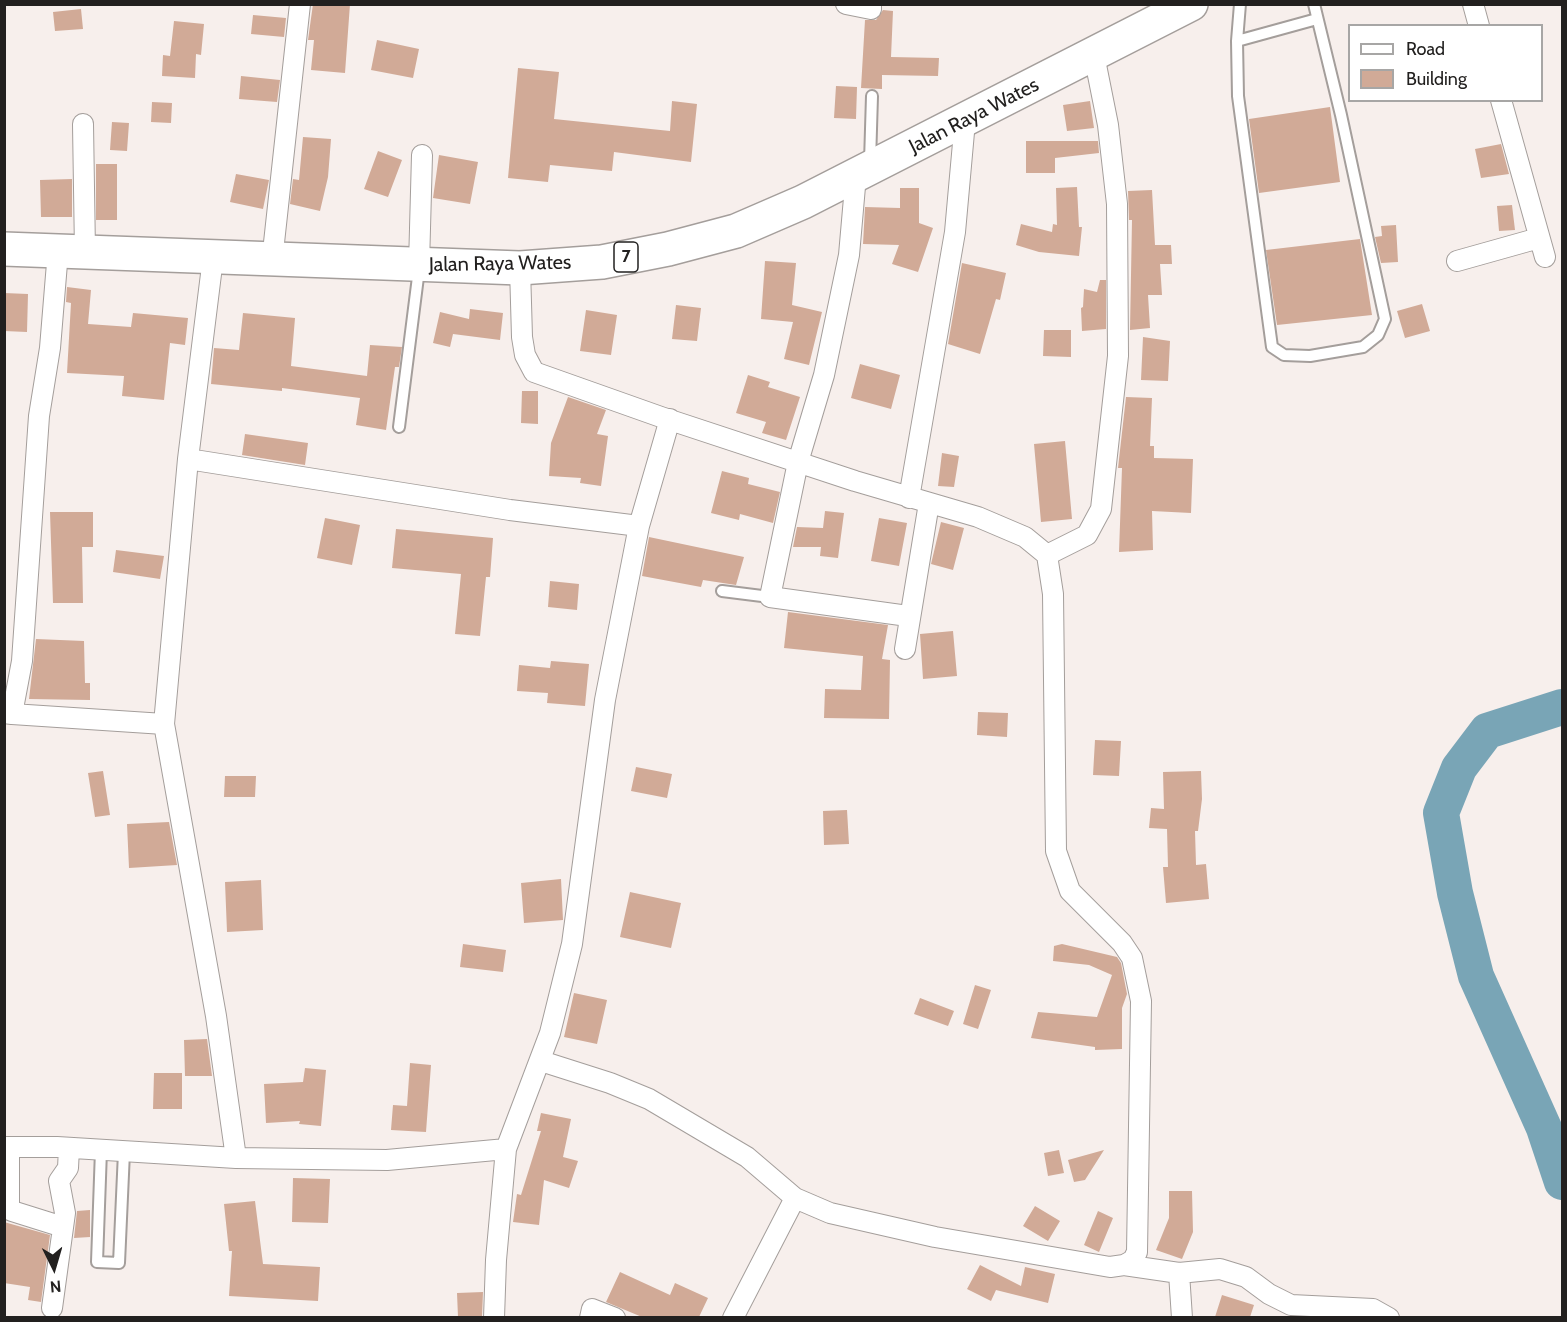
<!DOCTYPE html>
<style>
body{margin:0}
#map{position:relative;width:1567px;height:1322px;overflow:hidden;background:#f7efec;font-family:Cabin,sans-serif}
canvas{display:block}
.frame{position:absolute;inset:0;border:6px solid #22201f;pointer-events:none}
.legend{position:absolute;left:1348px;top:24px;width:195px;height:78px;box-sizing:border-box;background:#fff;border:2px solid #a7a6a5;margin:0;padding:8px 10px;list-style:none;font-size:18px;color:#22201f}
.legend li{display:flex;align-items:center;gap:12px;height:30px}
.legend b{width:30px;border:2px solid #a7a6a5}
.north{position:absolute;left:24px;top:1238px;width:60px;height:60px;-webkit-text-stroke:4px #fff;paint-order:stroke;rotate:175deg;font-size:16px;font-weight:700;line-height:24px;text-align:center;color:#22201f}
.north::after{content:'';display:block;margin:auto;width:21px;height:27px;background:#22201f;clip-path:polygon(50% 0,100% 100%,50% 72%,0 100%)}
</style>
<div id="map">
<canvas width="1567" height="1322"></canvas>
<div class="frame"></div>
<ul class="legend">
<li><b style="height:8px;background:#fff"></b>Road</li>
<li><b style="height:16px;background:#d1aa97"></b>Building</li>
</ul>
<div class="north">N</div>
</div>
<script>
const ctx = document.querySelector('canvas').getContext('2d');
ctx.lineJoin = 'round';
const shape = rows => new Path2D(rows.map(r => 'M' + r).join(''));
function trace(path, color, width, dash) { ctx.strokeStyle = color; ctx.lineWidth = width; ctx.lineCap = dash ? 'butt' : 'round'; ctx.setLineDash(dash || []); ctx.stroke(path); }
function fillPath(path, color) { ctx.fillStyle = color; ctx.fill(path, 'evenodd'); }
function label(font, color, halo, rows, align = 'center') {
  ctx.font = font + ' Cabin,sans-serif'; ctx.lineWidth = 4.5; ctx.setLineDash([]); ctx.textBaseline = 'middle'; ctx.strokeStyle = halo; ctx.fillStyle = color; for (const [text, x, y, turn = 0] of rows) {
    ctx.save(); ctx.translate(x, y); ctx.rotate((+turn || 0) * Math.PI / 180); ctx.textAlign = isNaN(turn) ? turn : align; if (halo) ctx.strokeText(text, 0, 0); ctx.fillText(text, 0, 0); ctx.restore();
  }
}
trace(shape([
 [1562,707,1487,731,1459,768,1441,813,1455,893,1476,976,1544,1128,1562,1182]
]), '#79a5b6', 36);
fillPath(shape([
 [313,4,350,4,345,73,311,70,314,40,308,40],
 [81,9,83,29,55,31,53,12],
 [883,10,893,11,891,57,939,58,938,76,882,75,882,89,861,88,865,20,876,20],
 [253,15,286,18,284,37,251,34],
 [174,21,204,24,201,55,196,54,195,78,162,76,163,55,170,56],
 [377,40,419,49,413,78,371,70],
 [518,68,559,72,554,119,670,131,672,101,697,104,691,162,614,152,612,171,550,165,548,182,508,178],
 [241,76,280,80,277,102,239,99],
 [836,86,857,87,856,119,834,118],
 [1090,101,1094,128,1067,131,1063,105],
 [152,102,172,103,171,123,151,122],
 [1330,107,1340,182,1259,193,1249,119],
 [112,122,129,123,127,151,110,150],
 [303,137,331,139,328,177,320,211,290,204,293,179,299,180],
 [1026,141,1098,141,1099,153,1055,158,1055,173,1026,173],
 [1501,144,1509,174,1481,178,1475,149],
 [378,151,402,160,388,197,364,189],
 [439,155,478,162,470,204,433,198],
 [96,164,117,164,117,220,96,220],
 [236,174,269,180,263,209,230,202],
 [72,179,72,217,41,217,40,180],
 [1077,187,1079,227,1082,227,1079,256,1039,252,1016,245,1021,224,1052,232,1053,224,1057,225,1056,188],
 [900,188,919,188,919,223,933,228,918,272,892,264,899,245,863,244,865,207,900,208],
 [1152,190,1155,245,1171,245,1172,264,1160,264,1162,295,1148,295,1150,328,1130,330,1132,220,1129,220,1128,191],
 [1512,205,1515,230,1499,231,1497,206],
 [1396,225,1398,262,1381,263,1375,237,1382,236,1381,226],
 [1360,239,1372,315,1277,325,1266,250],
 [765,261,796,263,792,305,822,312,809,365,784,359,793,322,761,319],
 [962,263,1006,273,1000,300,996,299,980,354,948,344],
 [1100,280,1106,280,1106,329,1082,331,1081,308,1083,307,1084,289,1097,292],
 [67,287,91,290,88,324,131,327,133,313,188,318,185,345,170,343,164,400,122,396,124,376,67,373,71,303,66,302],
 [4,293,28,294,27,332,4,331],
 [1422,304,1430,331,1405,338,1397,311],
 [676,305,701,308,697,341,672,339],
 [470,309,503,313,500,340,453,334,450,347,433,343,440,312,469,319],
 [586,310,617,315,611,355,580,351],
 [243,313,295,318,291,366,367,376,370,345,402,347,399,367,395,367,386,430,356,425,360,398,282,388,282,391,211,384,214,348,239,350],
 [1044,330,1071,330,1071,357,1043,356],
 [1143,337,1170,341,1168,381,1141,380],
 [860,364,900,375,891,409,851,398],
 [748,375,770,382,768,387,800,397,786,440,762,433,766,422,736,413],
 [522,391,538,391,538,424,521,423],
 [568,397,606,410,597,434,608,436,601,486,580,483,581,478,549,476,551,443],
 [1126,397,1152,398,1150,446,1154,446,1154,458,1193,459,1191,513,1152,511,1153,550,1119,552,1122,468,1118,468],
 [245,434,308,443,305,465,242,455],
 [1065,441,1072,519,1041,522,1034,444],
 [942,453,959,456,954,487,938,486],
 [722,471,749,478,748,484,780,492,773,523,740,514,739,520,711,513],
 [825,511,844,513,838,558,820,556,821,547,793,547,797,527,823,528],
 [50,512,93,512,93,547,82,547,83,603,53,603],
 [325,518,360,525,352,565,317,558],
 [879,518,907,523,899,566,871,561],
 [941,522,964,528,953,570,931,564],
 [396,529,493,538,490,577,486,577,480,636,455,634,461,574,392,568],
 [649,537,744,557,736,585,703,580,701,587,642,576],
 [116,550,164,556,160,579,113,572],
 [550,581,579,584,577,610,548,607],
 [788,612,888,625,882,659,890,660,889,719,824,718,825,689,861,690,863,656,784,648],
 [953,631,957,676,923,679,920,634],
 [36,639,84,641,85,683,90,683,90,700,29,699],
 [551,661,589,664,585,706,547,703,548,693,517,691,519,665,550,668],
 [978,712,1008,713,1007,737,977,735],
 [1095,740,1121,741,1119,776,1093,775],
 [636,767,672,774,667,798,631,791],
 [103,771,110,815,95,817,88,773],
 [1201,771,1202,799,1198,831,1195,831,1196,865,1206,864,1209,899,1166,903,1163,867,1168,867,1167,829,1149,828,1151,808,1164,809,1163,772],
 [225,776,256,776,255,797,224,797],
 [847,810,849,844,824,845,823,811],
 [169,822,177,865,129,868,127,824],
 [561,879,563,920,524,923,521,883],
 [261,880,263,930,227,932,225,882],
 [630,892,681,903,671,948,620,937],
 [463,944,506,950,503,972,460,967],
 [1062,944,1117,957,1121,963,1127,994,1122,1008,1122,1049,1095,1050,1095,1047,1031,1038,1038,1012,1097,1017,1112,975,1089,965,1053,961,1054,946],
 [975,985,991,990,978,1029,963,1024],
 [574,993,607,1000,597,1044,564,1037],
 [920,998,954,1011,948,1026,914,1014],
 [207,1039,212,1076,185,1076,184,1040],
 [410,1063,431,1065,426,1132,391,1130,393,1105,407,1106],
 [305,1068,326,1070,321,1126,299,1124,300,1121,266,1123,264,1084,303,1082],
 [154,1073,182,1073,182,1109,153,1109],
 [541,1113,571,1119,563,1157,578,1161,569,1188,544,1180,539,1225,513,1222,517,1194,521,1195,541,1131,537,1131],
 [1059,1150,1064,1173,1048,1176,1044,1153],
 [1104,1150,1085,1180,1074,1182,1068,1160],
 [293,1178,330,1179,328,1223,292,1222],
 [1169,1191,1192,1191,1193,1232,1182,1259,1156,1250,1169,1218],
 [255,1201,263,1264,320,1267,318,1301,229,1296,232,1251,229,1251,224,1204],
 [1035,1206,1060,1221,1048,1241,1023,1226],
 [90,1210,90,1237,74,1238,77,1211],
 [1098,1211,1113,1218,1099,1252,1084,1245],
 [4,1222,50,1235,41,1302,28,1300,30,1287,4,1283],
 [980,1265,1021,1286,1025,1267,1055,1274,1048,1303,996,1290,991,1301,967,1289],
 [620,1272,670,1295,675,1283,708,1298,699,1317,642,1317,606,1302],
 [483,1292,482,1317,458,1317,457,1293],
 [1222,1295,1254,1305,1250,1317,1215,1317]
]), '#d1aa97');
const lane = shape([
 [1240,4,1237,41,1238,96,1272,347,1284,355,1310,356,1363,347,1378,335,1385,319,1341,115,1314,4],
 [1237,41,1317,19],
 [870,162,872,96],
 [399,427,419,269],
 [722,591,770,597],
 [101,1150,97,1262,119,1263,124,1152]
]);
const street = shape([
 [846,4,871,9,871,4],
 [1473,4,1479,26],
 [1501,100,1545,257],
 [83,124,85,252],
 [856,175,849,255,824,375,798,462,770,597,908,616],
 [213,258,188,459,164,724,216,1016,236,1158],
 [272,261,300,4],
 [1457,261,1539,238],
 [419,265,422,155],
 [520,268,522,337,525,355,534,372,661,417,855,481,978,517,1025,537,1047,555,1053,594,1056,851,1070,891,1122,943,1132,958,1141,1001,1137,1252,1133,1260,1124,1265,1110,1267,935,1237,830,1213,795,1198,747,1157,649,1099,610,1083,541,1061],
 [188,459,510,510,639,526],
 [909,498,955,232,965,121],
 [1047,555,1087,535,1101,509,1118,356,1117,204,1108,125,1094,55],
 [905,649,929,503],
 [4,713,12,714,22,661,39,416,50,348,58,251],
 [12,714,164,724],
 [4,1147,57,1147,236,1158,387,1160,506,1149],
 [9,1147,9,1205,12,1211,63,1227],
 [1124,1265,1179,1273,1182,1318],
 [1179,1273,1220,1269,1246,1277,1269,1294,1291,1305,1373,1309,1389,1318],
 [52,1308,65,1213,59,1181,68,1168,69,1148],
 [494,1318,496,1260,506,1149,550,1033,572,944,605,700,639,526,670,419],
 [590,1318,592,1309,615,1318],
 [733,1318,795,1198]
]);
const highway = shape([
 [4,249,520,268,602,262,668,249,736,231,803,202,1191,4]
]);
trace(lane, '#a49e9b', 14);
trace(street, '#a49e9b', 22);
trace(highway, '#a49e9b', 36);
trace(lane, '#fff', 10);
trace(street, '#fff', 20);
trace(highway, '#fff', 33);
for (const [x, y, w] of [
 [626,257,24]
]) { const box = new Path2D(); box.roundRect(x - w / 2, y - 15, w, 30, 4.5); ctx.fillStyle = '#fff'; ctx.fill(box); trace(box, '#22201f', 1.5); }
label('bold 18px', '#22201f', null, [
 ["7",626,257]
]);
label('20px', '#22201f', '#fff', [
 ["Jalan Raya Wates",974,116,-27],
 ["Jalan Raya Wates",500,264,-1]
]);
</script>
